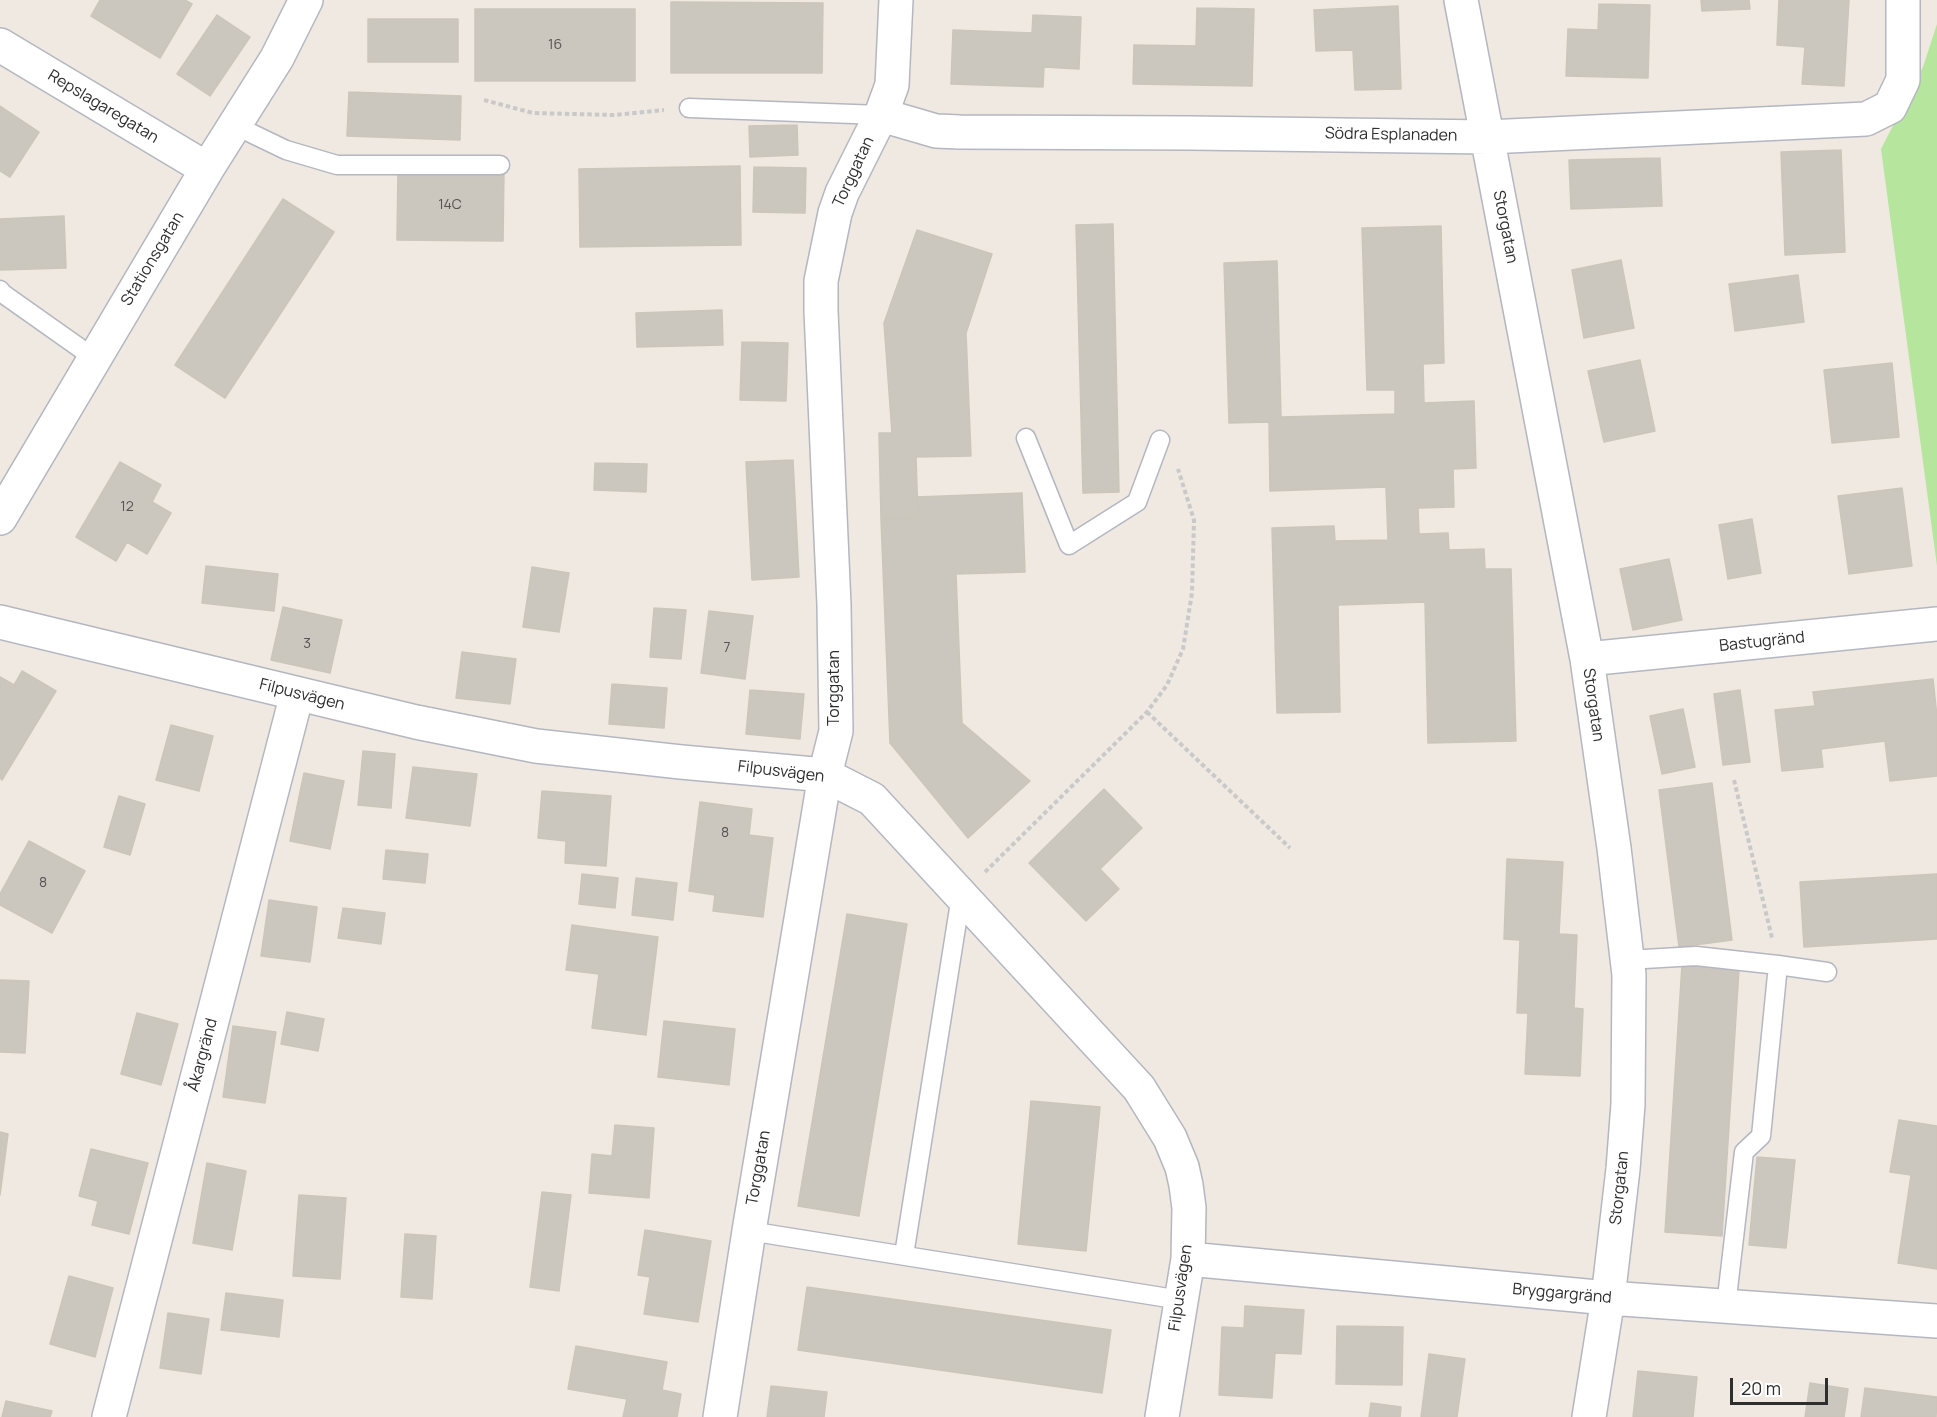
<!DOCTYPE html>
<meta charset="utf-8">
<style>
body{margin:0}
#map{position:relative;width:1937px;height:1417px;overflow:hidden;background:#efe9e1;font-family:Manrope,sans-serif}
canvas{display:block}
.scale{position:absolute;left:1730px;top:1378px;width:98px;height:27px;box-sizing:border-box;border:3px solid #2e2e2e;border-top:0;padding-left:8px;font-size:18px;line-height:21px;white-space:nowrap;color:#2e2e2e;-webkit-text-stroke:4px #fff;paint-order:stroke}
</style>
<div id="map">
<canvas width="1937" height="1417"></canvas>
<div class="scale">20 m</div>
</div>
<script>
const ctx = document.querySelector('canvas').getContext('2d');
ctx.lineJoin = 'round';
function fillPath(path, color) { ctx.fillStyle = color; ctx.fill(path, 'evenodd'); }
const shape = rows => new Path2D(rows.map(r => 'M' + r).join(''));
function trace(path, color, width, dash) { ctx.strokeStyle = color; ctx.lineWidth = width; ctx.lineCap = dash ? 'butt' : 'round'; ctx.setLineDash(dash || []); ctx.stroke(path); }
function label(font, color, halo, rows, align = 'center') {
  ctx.font = font + ' Manrope,sans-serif'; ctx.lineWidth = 4.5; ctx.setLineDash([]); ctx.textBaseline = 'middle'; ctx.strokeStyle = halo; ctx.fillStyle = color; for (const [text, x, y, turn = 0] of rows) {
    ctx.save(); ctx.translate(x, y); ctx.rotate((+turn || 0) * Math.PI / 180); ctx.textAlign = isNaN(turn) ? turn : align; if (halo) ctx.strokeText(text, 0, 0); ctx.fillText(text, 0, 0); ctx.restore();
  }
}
fillPath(shape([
 [1937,24,1937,566,1881,149,1923,67]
]), '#b6e59e');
const building = shape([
 [100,0,185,0,192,4,160,58,91,16,100,0],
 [1701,0,1749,0,1750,9,1702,11,1701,0],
 [1779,0,1849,0,1844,86,1802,84,1805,47,1777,45,1779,0],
 [671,2,823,3,822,73,671,73,671,2],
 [1599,4,1650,5,1648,78,1566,76,1568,29,1598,30,1599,4],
 [1398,6,1401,89,1355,90,1353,50,1316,51,1314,10,1398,6],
 [1197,8,1254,9,1252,86,1133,84,1134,45,1196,46,1197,8],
 [475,9,635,9,635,81,475,81,475,9],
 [217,15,250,37,210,96,177,74,217,15],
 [1033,15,1081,17,1079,69,1044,67,1043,87,951,84,953,30,1032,33,1033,15],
 [368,19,458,19,458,62,368,62,368,19],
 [349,92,461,96,460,140,347,136,349,92],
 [0,106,39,132,10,177,0,171,0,106],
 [797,125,798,155,750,157,749,126,797,125],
 [1841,150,1845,252,1785,255,1781,152,1841,150],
 [1660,158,1662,206,1571,209,1569,160,1660,158],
 [740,166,741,245,580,247,579,169,740,166],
 [754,167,806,168,805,213,753,212,754,167],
 [398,169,504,170,503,241,397,240,398,169],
 [283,199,334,232,225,398,175,365,283,199],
 [64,216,66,268,0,270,0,219,64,216],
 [1113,224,1119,492,1083,493,1076,225,1113,224],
 [1441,226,1444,363,1423,364,1424,403,1474,401,1476,468,1453,469,1454,507,1418,508,1419,534,1448,533,1449,550,1484,549,1485,569,1511,569,1516,741,1428,743,1425,602,1338,605,1340,712,1277,713,1272,528,1334,526,1335,541,1388,540,1386,487,1270,491,1269,422,1229,423,1224,263,1277,261,1281,417,1395,414,1395,390,1367,390,1362,228,1441,226],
 [917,230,992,254,966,333,971,456,916,457,918,518,881,519,879,433,892,433,884,323,917,230],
 [1621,260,1634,328,1584,338,1572,270,1621,260],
 [1798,275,1804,322,1735,331,1729,284,1798,275],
 [722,310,723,345,637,347,636,313,722,310],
 [742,342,788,343,786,401,740,400,742,342],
 [1640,360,1655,431,1604,442,1588,371,1640,360],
 [1892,363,1899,437,1832,443,1824,370,1892,363],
 [793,460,799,577,752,580,746,462,793,460],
 [120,462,161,485,152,502,171,513,147,554,127,542,116,561,76,537,120,462],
 [595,463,647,464,646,492,594,490,595,463],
 [1902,488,1912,566,1849,574,1838,496,1902,488],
 [1022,493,1025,572,956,574,962,723,1030,781,968,838,890,743,881,519,918,518,917,497,1022,493],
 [1752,519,1761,573,1728,579,1719,525,1752,519],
 [1669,559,1682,620,1633,630,1620,569,1669,559],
 [206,566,278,574,274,611,202,603,206,566],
 [532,567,569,573,559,632,523,627,532,567],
 [283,607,342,620,330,673,271,660,283,607],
 [654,608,686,610,681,659,650,657,654,608],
 [709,611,753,616,745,679,701,673,709,611],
 [462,652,516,659,510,704,456,698,462,652],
 [22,671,56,691,2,780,0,778,0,677,14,685,22,671],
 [1933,679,1937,717,1937,776,1890,781,1885,741,1821,749,1823,767,1782,771,1775,710,1815,706,1813,692,1933,679],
 [612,684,667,688,664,728,609,724,612,684],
 [750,690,804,694,800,739,746,734,750,690],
 [1740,690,1750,762,1723,765,1714,694,1740,690],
 [1683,709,1695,767,1662,774,1650,716,1683,709],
 [171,725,213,736,199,791,156,780,171,725],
 [363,751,395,754,391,808,358,805,363,751],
 [413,767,477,774,470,826,406,818,413,767],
 [304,773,344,781,330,849,290,841,304,773],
 [1712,783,1732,940,1679,947,1659,790,1712,783],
 [1104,789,1142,828,1100,869,1119,889,1086,921,1029,863,1104,789],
 [542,791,611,796,606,866,565,863,566,841,538,838,542,791],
 [119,796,145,804,130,855,104,847,119,796],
 [700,802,752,809,749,835,773,838,763,917,713,911,715,895,689,891,700,802],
 [29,841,85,871,52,933,0,905,0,894,29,841],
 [386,850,428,854,425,883,383,879,386,850],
 [1507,859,1563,862,1559,934,1577,935,1574,1008,1583,1009,1580,1076,1525,1074,1528,1013,1517,1013,1520,940,1504,939,1507,859],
 [582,874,618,878,615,908,579,904,582,874],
 [1937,874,1937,939,1804,947,1800,882,1937,874],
 [636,878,677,883,673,920,632,915,636,878],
 [269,900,317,907,310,962,261,956,269,900],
 [343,908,385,913,381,944,338,938,343,908],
 [847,914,907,924,859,1216,798,1206,847,914],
 [572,925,658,937,646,1035,592,1028,599,974,566,970,572,925],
 [1682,965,1739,969,1722,1236,1665,1232,1682,965],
 [0,980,29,981,25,1053,0,1052,0,980],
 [287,1012,324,1019,318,1051,281,1044,287,1012],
 [137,1013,178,1024,161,1085,121,1074,137,1013],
 [664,1021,735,1029,729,1085,658,1077,664,1021],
 [233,1026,276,1032,265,1103,223,1097,233,1026],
 [1031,1101,1100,1107,1086,1251,1018,1244,1031,1101],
 [1899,1120,1937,1126,1937,1269,1898,1263,1911,1175,1890,1172,1899,1120],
 [615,1125,654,1128,649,1198,589,1193,592,1154,612,1156,615,1125],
 [0,1132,8,1134,0,1195,0,1132],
 [91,1149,148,1163,129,1234,92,1225,98,1201,79,1196,91,1149],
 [1757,1157,1795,1160,1786,1248,1749,1245,1757,1157],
 [207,1163,246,1171,232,1250,193,1243,207,1163],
 [542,1192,571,1195,559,1291,530,1287,542,1192],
 [299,1195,346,1198,340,1279,293,1276,299,1195],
 [645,1230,711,1241,698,1322,644,1314,650,1277,638,1275,645,1230],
 [405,1234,436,1236,432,1299,401,1297,405,1234],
 [69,1276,113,1288,95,1357,50,1344,69,1276],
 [807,1287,1111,1330,1102,1393,798,1350,807,1287],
 [226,1293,283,1300,279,1337,221,1330,226,1293],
 [1245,1306,1304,1310,1301,1354,1275,1353,1272,1398,1219,1395,1222,1327,1244,1328,1245,1306],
 [168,1313,209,1319,201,1374,160,1368,168,1313],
 [1337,1326,1403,1327,1402,1385,1336,1384,1337,1326],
 [576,1346,667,1362,662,1390,681,1394,677,1417,623,1417,627,1399,568,1389,576,1346],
 [1429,1354,1465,1359,1457,1417,1421,1417,1429,1354],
 [1638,1371,1697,1377,1693,1417,1633,1417,1638,1371],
 [1810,1383,1848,1389,1844,1417,1805,1417,1810,1383],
 [771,1386,827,1392,824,1417,767,1417,771,1386],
 [1865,1388,1937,1397,1936,1417,1861,1417,1865,1388],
 [6,1401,52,1411,50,1417,2,1417,6,1401],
 [1371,1403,1401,1407,1400,1417,1369,1417,1371,1403]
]);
fillPath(building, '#cbc7bf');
trace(building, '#cbc5ba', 1.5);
const service = shape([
 [689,108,881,115],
 [234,125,286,150,337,165,500,165],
 [0,290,2,293,94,358],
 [1026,438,1069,545,1137,502,1160,440],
 [1627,960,1696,956,1778,965],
 [749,1231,1181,1300],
 [904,1255,961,896],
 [1726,1306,1744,1152,1761,1136,1778,965,1827,972]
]);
const minor = shape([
 [1461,0,1587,659,1614,848,1629,975,1628,1104,1623,1169,1608,1298,1589,1417],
 [0,45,207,169],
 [881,115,936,131,960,132,1191,133,1488,137,1866,119,1890,107,1903,80,1903,0],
 [0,518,207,169,277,58,306,0],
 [0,622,416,722,536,746,681,762,825,775,872,799,1139,1088,1170,1138,1182,1167,1186,1185,1189,1208,1188,1259,1162,1417],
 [1587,659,1937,624],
 [1188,1259,1608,1298,1937,1321],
 [109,1417,297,694],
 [720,1417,749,1231,825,775,836,731,834,605,821,311,821,281,835,213,842,193,881,115,892,85,896,0]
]);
trace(service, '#b4b7c1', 21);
trace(minor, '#b4b7c1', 36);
trace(shape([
 [484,100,533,113,614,115,664,110],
 [1147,712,1290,848],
 [1734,780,1772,938],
 [985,872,1147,712,1167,685,1183,649,1192,593,1194,520,1178,469]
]), '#c9c9c9', 4, [4.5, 3]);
trace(service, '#fff', 18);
trace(minor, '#fff', 33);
label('14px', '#555452', null, [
 ["16",555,45],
 ["14C",450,205],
 ["12",127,507],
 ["3",307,644],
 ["7",727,648],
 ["8",725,833],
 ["8",43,883]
]);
label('16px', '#2e2e2e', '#fff', [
 ["Repslagaregatan",103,107,31],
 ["Södra Esplanaden",1391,135,1],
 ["Torggatan",854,172,-65],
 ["Storgatan",1505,227,79],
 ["Stationsgatan",153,259,-59],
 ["Bastugränd",1762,642,-6],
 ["Torggatan",835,688,-90],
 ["Filpusvägen",302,695,14],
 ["Storgatan",1593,705,82],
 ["Filpusvägen",781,772,7],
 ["Åkargränd",203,1055,-75],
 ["Torggatan",759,1168,-80],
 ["Storgatan",1620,1188,-84],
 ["Filpusvägen",1181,1288,-82],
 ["Bryggargränd",1562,1294,5]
]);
</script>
